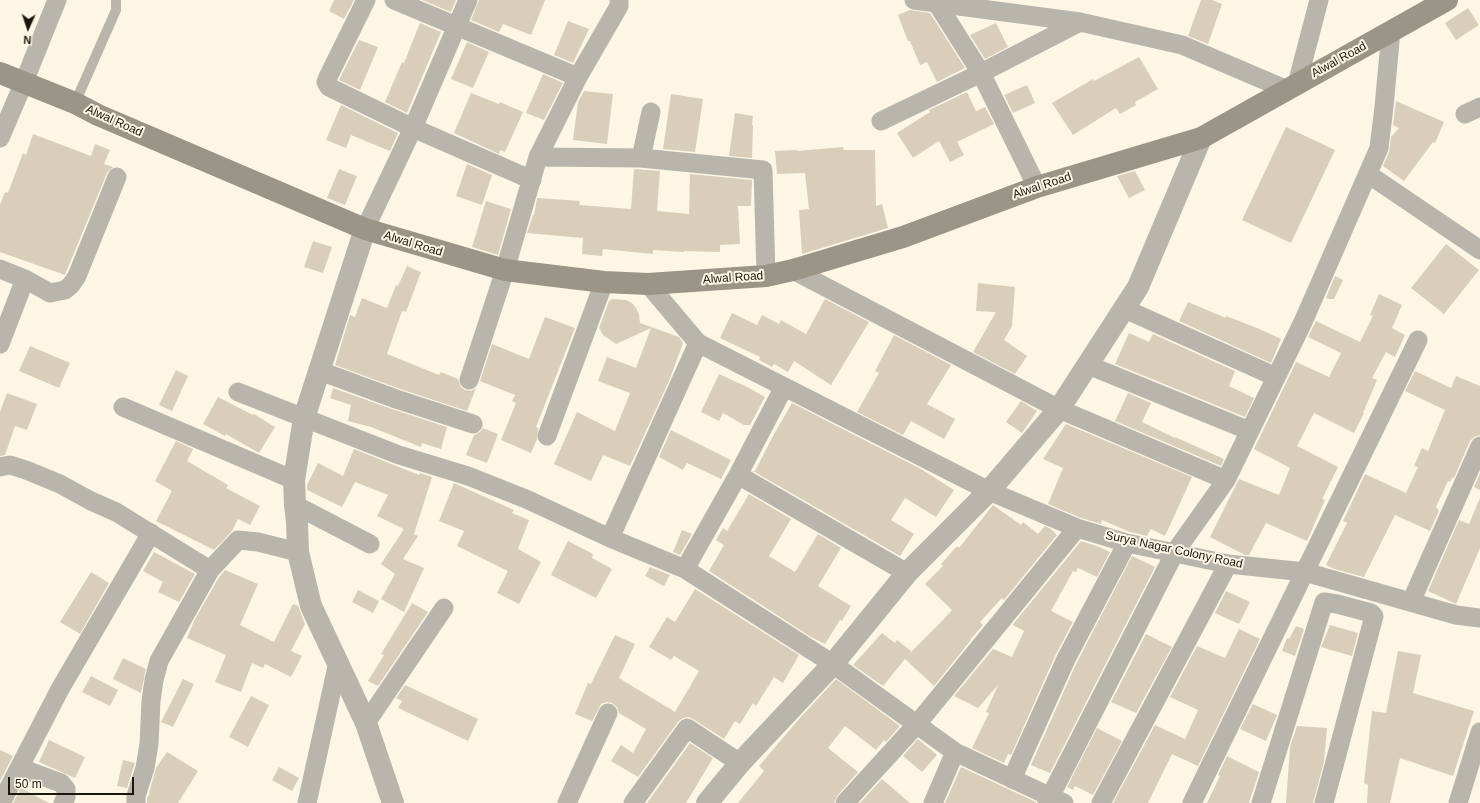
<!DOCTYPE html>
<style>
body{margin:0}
#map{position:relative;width:1480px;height:803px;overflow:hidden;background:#fef6e5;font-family:Helvetica,sans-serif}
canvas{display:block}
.north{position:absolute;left:8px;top:8px;width:40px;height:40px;-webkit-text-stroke:3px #fef6e5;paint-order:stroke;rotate:183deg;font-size:11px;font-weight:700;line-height:16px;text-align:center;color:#1a170f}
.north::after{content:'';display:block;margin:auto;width:14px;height:18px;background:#1a170f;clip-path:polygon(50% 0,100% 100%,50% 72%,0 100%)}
.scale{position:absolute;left:8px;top:777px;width:126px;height:18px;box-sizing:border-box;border:2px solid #1a170f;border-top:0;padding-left:5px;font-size:12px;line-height:14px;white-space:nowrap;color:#1a170f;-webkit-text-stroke:3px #fef6e5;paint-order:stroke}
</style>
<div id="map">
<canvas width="1480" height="803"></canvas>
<div class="north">N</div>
<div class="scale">50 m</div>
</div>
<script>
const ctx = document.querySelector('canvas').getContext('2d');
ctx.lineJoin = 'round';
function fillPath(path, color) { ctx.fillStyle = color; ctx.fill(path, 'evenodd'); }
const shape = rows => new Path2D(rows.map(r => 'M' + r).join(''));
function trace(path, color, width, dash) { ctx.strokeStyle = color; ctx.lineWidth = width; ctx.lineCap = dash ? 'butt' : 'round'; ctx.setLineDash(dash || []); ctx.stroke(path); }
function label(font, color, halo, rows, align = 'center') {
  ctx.font = font + ' Helvetica,sans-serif'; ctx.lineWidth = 4; ctx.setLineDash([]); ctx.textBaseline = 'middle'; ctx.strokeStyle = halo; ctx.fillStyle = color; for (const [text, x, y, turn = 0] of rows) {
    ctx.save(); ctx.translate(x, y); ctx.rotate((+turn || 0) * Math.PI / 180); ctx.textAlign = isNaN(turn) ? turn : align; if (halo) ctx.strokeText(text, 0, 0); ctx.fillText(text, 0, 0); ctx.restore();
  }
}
fillPath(shape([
 [334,0,354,0,344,19,329,11],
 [422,0,456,0,451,12],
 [479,0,545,0,531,35,503,24,499,32,471,20],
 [1201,0,1212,0,1222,4,1208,44,1188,36],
 [1468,8,1479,25,1456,40,1445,23],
 [910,10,930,13,965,68,937,82,927,62,920,65,910,41,908,41,898,15],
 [568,21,589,29,573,63,554,55],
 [420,23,441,32,407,113,385,102,402,62,404,63],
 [996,23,1008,47,985,59,970,35],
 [359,40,378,47,360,90,339,80],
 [467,42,489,52,473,88,451,79],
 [1139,57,1158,89,1135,102,1136,105,1120,114,1116,108,1073,135,1052,103,1093,79,1094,81],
 [543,74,563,83,544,120,526,113],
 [1027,85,1035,103,1013,113,1004,95],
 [584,91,613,94,607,144,573,140,578,102],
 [967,92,976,111,985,107,994,124,957,142,964,155,950,162,939,141,913,158,897,133,930,112,929,110],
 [471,93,499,104,500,102,523,112,505,152,500,150,499,154,454,133],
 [671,94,703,99,695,152,663,149],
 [1396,101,1444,122,1435,143,1433,142,1404,181,1383,166,1389,152,1391,137,1399,128,1393,125],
 [341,105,398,133,390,151,351,135,346,148,326,140],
 [735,113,753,116,752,125,753,125,752,158,729,156],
 [1286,127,1335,150,1291,243,1242,220],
 [33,134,91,156,95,144,110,150,104,164,113,167,107,173,65,275,0,252,0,205,5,192,8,193,23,153,26,155],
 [843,147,844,150,875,150,876,206,882,204,888,228,802,254,799,210,809,209,805,173,777,174,775,151,797,150,797,151],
 [467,164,492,175,482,205,456,196],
 [339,169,357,176,345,205,327,198],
 [634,169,660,171,657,211,689,214,690,174,752,180,751,206,738,206,740,244,720,245,720,252,684,251,684,252,653,250,653,254,603,249,602,256,582,254,583,238,527,233,533,215,534,215,537,198,580,201,579,205,631,209],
 [1135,171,1145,190,1129,198,1117,176],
 [486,201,511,209,498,255,472,247],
 [313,241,332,247,323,273,304,267],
 [1446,244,1479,270,1444,314,1411,288],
 [407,266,421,272,406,312,402,311,387,354,439,375,441,372,458,379,461,387,465,390,471,391,476,388,467,411,400,389,335,365,350,315,355,317,362,298,387,308,396,285,398,286],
 [1335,276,1343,280,1334,299,1329,299,1326,298],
 [978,283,1015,287,1012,326,1004,340,1027,356,1015,374,973,352,996,312,976,311],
 [1379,294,1402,305,1392,328,1405,335,1395,357,1386,352,1372,378,1377,380,1363,413,1364,413,1354,433,1314,413,1297,446,1338,467,1322,499,1325,500,1307,541,1266,523,1249,555,1245,555,1210,537,1239,479,1279,495,1290,468,1254,449,1296,362,1329,377,1341,353,1308,337,1316,321,1360,342,1373,316,1370,315],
 [613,299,626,300,632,303,636,308,639,314,640,323,679,337,683,343,669,381,630,466,603,455,591,481,554,464,577,412,615,431,630,393,598,381,607,357,636,368,651,328,616,344,603,335,599,328,609,301],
 [825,299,869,322,831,385,794,361,788,372,774,364,772,367,759,360,760,357,720,338,732,313,757,325,762,315,779,324,781,320,806,334],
 [1188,302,1226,318,1226,316,1257,328,1281,339,1271,363,1179,321],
 [545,317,575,328,536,427,538,428,537,439,531,453,501,440,516,403,512,401,515,395,480,381,492,344,529,359],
 [1129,333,1149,342,1153,334,1235,371,1229,386,1254,398,1245,417,1115,364],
 [894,335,951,365,927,404,955,419,944,439,911,421,903,435,857,412,879,373,875,371],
 [30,346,70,363,59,388,19,371],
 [176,370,188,376,172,411,159,405],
 [1415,371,1451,388,1456,376,1480,386,1480,435,1474,437,1470,441,1454,478,1452,478,1450,482,1448,481,1436,507,1439,511,1430,531,1395,515,1364,577,1334,569,1326,565,1347,523,1343,521,1365,474,1406,493,1418,467,1414,466,1422,448,1428,451,1445,410,1405,391],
 [719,374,745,386,765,397,750,425,744,425,723,413,719,421,701,412],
 [333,388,392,409,447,427,441,449,422,443,421,447,371,427,348,421,351,405,330,398],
 [7,393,37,404,27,430,15,426,5,455,0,456,0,412],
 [1128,393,1151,403,1142,422,1175,438,1175,437,1224,459,1221,466,1115,421],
 [218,397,253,415,254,414,275,427,259,453,226,434,225,436,203,424],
 [1021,401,1037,411,1022,433,1006,422],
 [792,403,921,469,954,490,936,517,905,498,891,520,914,534,900,556,753,471,755,471,774,434],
 [1066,424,1192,477,1165,536,1151,529,1147,536,1130,532,1102,520,1101,524,1081,518,1048,504,1063,468,1043,459],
 [483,428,498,434,487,463,466,455,474,435,480,432],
 [671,430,731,460,721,479,687,463,683,470,659,457],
 [176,441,193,449,187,461,228,485,226,488,260,506,250,525,238,519,232,531,214,550,156,521,172,491,155,481],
 [354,449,419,475,420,473,432,477,414,534,418,536,403,559,424,568,404,612,381,599,395,574,381,564,404,529,377,516,388,495,355,482,342,507,307,490,307,485,318,463,343,476],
 [1480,473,1480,490,1474,487],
 [454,483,514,510,512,513,529,520,518,549,541,562,519,604,497,593,508,571,457,546,464,531,439,521],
 [749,494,791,519,769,556,795,572,818,534,841,548,818,586,851,606,842,621,840,620,825,644,811,637,709,571,724,545,716,540,723,528,727,531],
 [1480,498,1480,548,1456,604,1428,591,1459,520,1469,524],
 [993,505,1021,525,1023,522,1038,534,1045,526,1051,529,1057,535,1004,600,1002,598,980,622,983,625,970,640,971,640,934,686,905,659,883,686,853,665,882,633,895,643,897,640,911,651,909,654,944,619,952,610,925,584,943,566,941,564,957,546,959,548],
 [682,530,692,534,680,555,673,552],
 [568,541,593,554,592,558,612,569,596,598,551,575],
 [1081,541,1097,546,1110,552,1097,577,1078,568,1076,572,1073,571,1051,611,1073,622,1056,654,1011,755,1008,754,1004,763,972,748,989,713,986,712,998,685,978,708,954,696,993,649,1012,657,1024,631,1013,625,1014,623],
 [154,552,195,574,179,602,158,592,163,582,143,571],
 [1132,556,1155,567,1050,773,1031,765,1076,664],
 [650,567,670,575,664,586,645,576],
 [225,570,258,584,240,625,274,642,293,604,298,606,305,624,291,651,302,656,291,677,265,664,263,668,252,663,241,692,215,682,226,655,187,638,194,621,219,577],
 [91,572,109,583,80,634,60,622],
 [695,589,799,655,783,683,774,677,756,706,753,703,740,724,735,721,724,739,693,719,688,717,683,718,678,722,638,777,611,761,621,745,633,753,646,729,619,713,617,707,612,703,607,702,601,704,592,721,575,714,588,683,591,684,615,635,635,644,619,678,675,712,699,671,674,656,671,660,649,647,667,617,675,622],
 [358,590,379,601,373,613,352,602],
 [1226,591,1250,602,1239,624,1215,613],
 [412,603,428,612,378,686,368,681,384,655,381,654],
 [1330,625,1358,633,1352,656,1321,647],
 [1296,626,1304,629,1295,656,1282,651,1287,638,1289,639],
 [1239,629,1260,639,1198,766,1172,754,1148,803,1113,803,1155,725,1185,739,1198,710,1170,697,1197,646,1225,658],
 [1146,634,1172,647,1136,713,1111,702],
 [1398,651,1421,655,1413,693,1474,711,1453,776,1400,758,1390,803,1367,803,1368,785,1364,783,1372,711,1386,713],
 [123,658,146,669,141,693,113,679],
 [91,676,118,690,110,706,82,692],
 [183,679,194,684,173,727,161,722],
 [836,679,900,726,886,742,884,740,876,750,845,726,828,748,858,772,837,796,834,803,738,803,764,771,759,766,799,719],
 [405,685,478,719,468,741,398,708,402,701,396,698],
 [251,696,269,705,248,747,229,737],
 [1253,704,1277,715,1266,741,1240,729],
 [1297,726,1327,728,1324,762,1313,803,1286,803,1290,747],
 [1097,728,1122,741,1093,795,1075,786,1073,790,1067,787],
 [918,739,937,755,922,772,903,756],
 [49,740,85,757,75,778,39,762],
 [690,743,713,758,686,803,647,803],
 [0,750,13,756,0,781],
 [167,752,198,771,178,803,147,803,147,798,150,793,149,793,156,768],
 [1227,756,1259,772,1249,803,1207,803,1220,776,1218,775],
 [123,760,135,763,127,788,117,786],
 [279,767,299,778,292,791,272,780],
 [961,767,1036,802,1036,803,945,803],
 [882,779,910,803,860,803],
 [21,788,49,803,13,803]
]), '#d8ceba');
trace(shape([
 [75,103,116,10,116,0]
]), '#b8b5ac', 10);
trace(shape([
 [366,0,328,77,326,82,329,87,413,128,532,180],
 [394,0,578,77],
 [914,0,1080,22,1182,45,1285,89],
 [936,2,981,73,1037,187],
 [1297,84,1319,0],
 [1465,114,1480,107],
 [881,121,981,73,1080,22],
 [0,138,24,82,57,0],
 [538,157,641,158,763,170,766,276],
 [641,158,651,112],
 [1368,174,1480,250],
 [365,229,413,128,468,0],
 [0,269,25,279,50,293,65,290,71,285,77,276,117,177],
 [793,270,1059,409,1226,480],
 [648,284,698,343,989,491,1077,528,1127,543,1228,564,1305,572,1456,615,1480,618],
 [1125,309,1276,377],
 [0,344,25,279],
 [1088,365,1250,431],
 [320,371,396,399,473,424],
 [469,380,505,270,538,157,578,77,619,6,619,0],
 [238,392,399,455,468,476,526,499,610,538,685,569,833,664,955,752,1064,803],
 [123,407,294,480],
 [547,436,604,282],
 [0,467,10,465,26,470,60,484,91,501,116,512,210,570,238,540,258,542,298,552],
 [738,475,907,573],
 [295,505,370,544],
 [610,538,698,343],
 [685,569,738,475,784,387],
 [1411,602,1480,446],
 [366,723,444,608],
 [20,768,61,783,66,789,66,797,63,803],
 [1012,779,1066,659,1127,543],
 [1,803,60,689,151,533],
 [136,803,136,796,145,768,149,744,151,701,154,680,159,661,210,570],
 [307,803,338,662],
 [567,803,608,713],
 [633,803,687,728,740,763],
 [845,803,917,724,1077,528],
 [933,803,955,752],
 [1047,803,1175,552,1226,480,1303,322,1379,148,1384,107,1391,31],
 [1101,803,1228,564],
 [1192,803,1418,340],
 [1261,803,1324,602,1337,604,1371,613,1374,616,1324,803],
 [1458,803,1480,732]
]), '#b8b5ac', 19);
trace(shape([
 [365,229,304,418,294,480,295,505,297,522,298,552,311,606,366,723,393,803],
 [707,803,740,763,833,664,907,573,989,491,1059,409,1138,287,1201,138]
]), '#b8b5ac', 22);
trace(shape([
 [0,73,75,103,98,115,365,229,505,270,604,282,648,284,766,276,793,270,903,237,1037,187,1201,138,1447,0]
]), '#9a9587', 22);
label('12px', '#1a170f', '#fef6e5', [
 ["Alwal Road",1339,60,-29],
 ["Alwal Road",114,121,24],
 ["Alwal Road",1042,186,-18],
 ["Alwal Road",413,244,17],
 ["Alwal Road",733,278,-4],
 ["Surya Nagar Colony Road",1174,550,12]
]);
</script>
